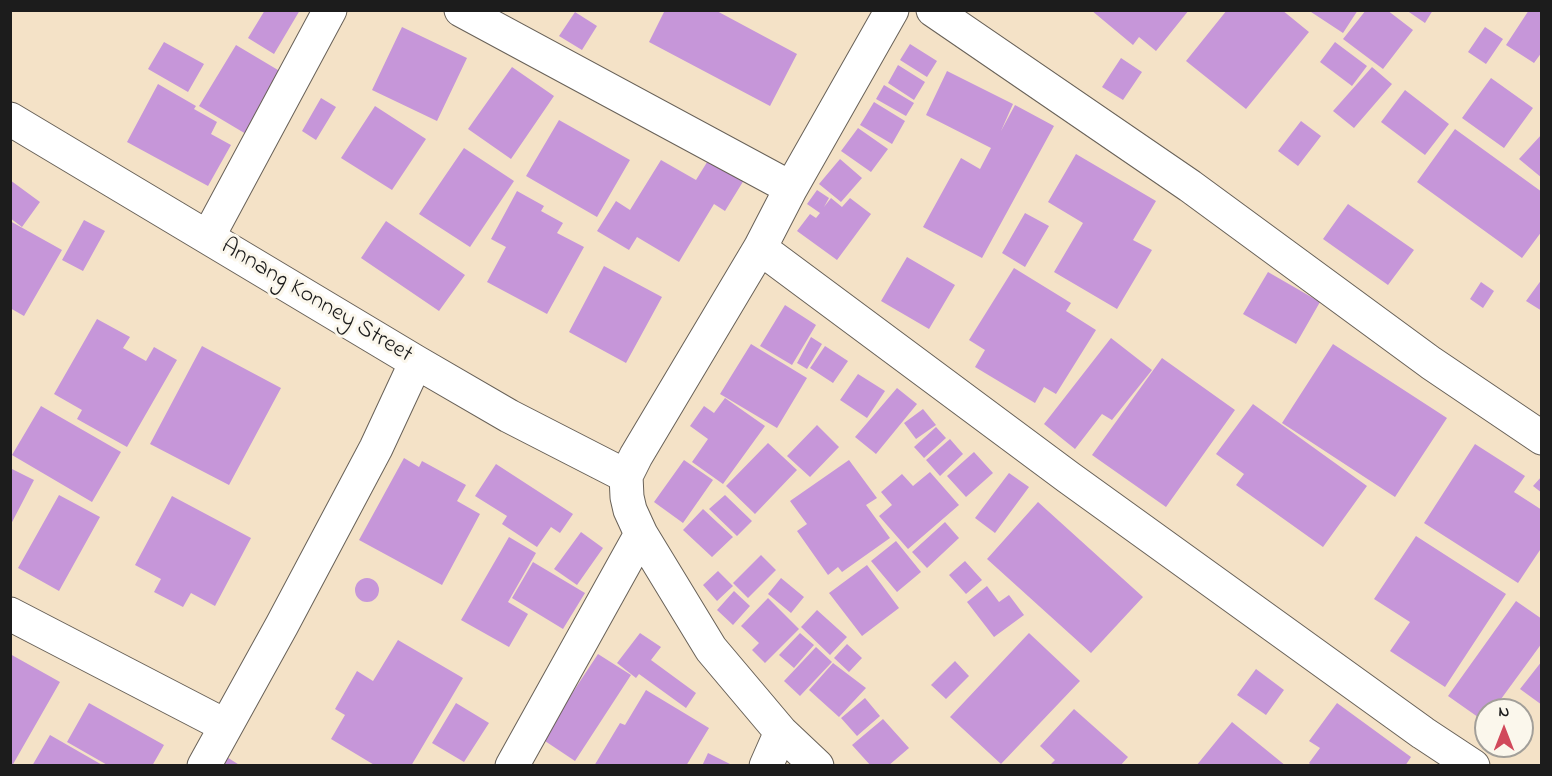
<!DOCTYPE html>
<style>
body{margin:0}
#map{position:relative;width:1552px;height:776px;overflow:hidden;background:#f4e2c7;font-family:"Indie Flower",sans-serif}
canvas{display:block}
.frame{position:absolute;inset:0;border:12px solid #1c1c1c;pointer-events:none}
.north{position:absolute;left:1474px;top:698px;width:60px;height:60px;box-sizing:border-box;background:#fbf7ec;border:2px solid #a29f99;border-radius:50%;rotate:0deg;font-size:16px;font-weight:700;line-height:24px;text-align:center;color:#1c1c1c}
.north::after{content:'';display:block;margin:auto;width:21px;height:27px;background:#d1495b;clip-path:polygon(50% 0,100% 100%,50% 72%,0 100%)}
</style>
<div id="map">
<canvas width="1552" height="776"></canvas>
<div class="frame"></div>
<div class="north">N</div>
</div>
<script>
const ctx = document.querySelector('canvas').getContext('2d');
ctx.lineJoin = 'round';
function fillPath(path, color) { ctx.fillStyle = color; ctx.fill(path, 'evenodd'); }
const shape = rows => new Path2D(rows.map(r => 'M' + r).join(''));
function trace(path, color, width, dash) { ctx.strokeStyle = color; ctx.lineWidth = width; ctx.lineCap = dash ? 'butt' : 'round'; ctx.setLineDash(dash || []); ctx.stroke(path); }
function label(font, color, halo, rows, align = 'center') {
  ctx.font = font + ' "Indie Flower",sans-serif'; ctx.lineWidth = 6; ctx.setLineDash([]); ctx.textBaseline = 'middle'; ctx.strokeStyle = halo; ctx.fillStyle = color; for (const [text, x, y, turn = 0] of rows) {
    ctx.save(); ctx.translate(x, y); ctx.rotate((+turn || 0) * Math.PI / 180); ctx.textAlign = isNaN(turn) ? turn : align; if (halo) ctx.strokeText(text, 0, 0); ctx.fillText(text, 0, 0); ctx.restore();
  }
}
fillPath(shape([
 [265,10,300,10,274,54,248,38],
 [665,10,715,10,797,54,770,106,649,42],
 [1091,10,1189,10,1156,51,1139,37,1133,45],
 [1227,10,1282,10,1309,32,1246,109,1186,61],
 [1308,10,1358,10,1343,33],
 [1366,10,1387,10,1413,30,1383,69,1343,39],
 [1406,10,1433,10,1425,23],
 [1529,10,1542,10,1542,52,1534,63,1506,45],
 [575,12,597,26,582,50,559,36],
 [402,27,467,58,437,121,372,90],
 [1485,27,1503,39,1486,64,1468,52],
 [164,42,204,64,188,92,148,69],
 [1335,42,1367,66,1352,86,1320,62],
 [910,44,937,61,927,77,900,60],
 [236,45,283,73,246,134,199,106],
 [1121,58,1142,72,1123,100,1102,87],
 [898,65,925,82,914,100,888,83],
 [512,67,554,96,511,159,468,129],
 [1372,67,1392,84,1354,128,1333,111],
 [947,71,1013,104,1001,131,1015,105,1054,126,982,258,923,227,961,158,980,169,991,148,926,115],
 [1491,78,1533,108,1504,148,1462,118],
 [158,84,196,106,194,109,217,122,211,134,231,145,208,186,127,142],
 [884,85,914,103,906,116,876,99],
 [1405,90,1449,124,1425,155,1381,122],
 [321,98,336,107,316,140,302,131],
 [874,102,905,121,892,144,860,125],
 [375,106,426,139,392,190,341,158],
 [559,120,630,160,597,217,526,176],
 [1301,121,1321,136,1298,166,1278,151],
 [858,128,888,149,871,172,841,151],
 [1455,129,1542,192,1542,231,1522,258,1417,182],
 [1542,134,1542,178,1519,159],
 [464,148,514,181,470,247,419,214],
 [1076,154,1156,201,1133,240,1152,250,1117,309,1054,272,1083,223,1048,202],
 [709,159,744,180,725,211,714,204,679,262,637,237,629,250,597,231,616,201,630,210,661,160,696,180],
 [840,159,862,178,841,202,819,184],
 [10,180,40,202,22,227,10,218],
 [817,190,829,198,824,207,831,198,842,207,850,198,871,214,837,260,797,231,810,214,816,218,820,213,807,204],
 [517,191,544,206,541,211,563,223,557,233,584,247,547,314,487,282,506,247,491,239],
 [1348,204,1414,250,1388,285,1323,239],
 [1025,213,1049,226,1025,267,1002,253],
 [84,220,105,231,83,271,62,260],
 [10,221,62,250,24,316,10,308],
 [386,221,465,275,439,311,361,258],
 [907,257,955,285,929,329,881,301],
 [604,266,662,297,626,363,569,332],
 [1014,268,1071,303,1066,311,1096,330,1056,394,1044,387,1035,403,975,367,985,350,969,340],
 [1268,272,1320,302,1296,344,1243,314],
 [1542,279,1542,311,1526,301],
 [1481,282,1494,291,1483,308,1470,299],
 [785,305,816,325,792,365,760,346],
 [97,319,130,337,123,348,146,361,154,347,177,360,127,447,77,419,82,410,54,394],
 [811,337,822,344,807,369,797,363],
 [1111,338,1152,370,1112,420,1102,414,1075,449,1044,424],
 [751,344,807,378,777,428,720,394],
 [1333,344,1447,418,1395,497,1282,423],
 [202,346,281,388,229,485,150,444],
 [825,346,848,361,833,383,810,368],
 [1162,358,1235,410,1166,507,1092,455],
 [858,374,885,391,867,418,840,400],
 [897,388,917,404,876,454,855,437],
 [725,398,765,426,723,484,692,462,708,439,690,426,704,406,714,413],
 [1253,404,1367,486,1323,547,1236,485,1244,474,1216,454],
 [41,406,121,452,92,502,12,455],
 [923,409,936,425,916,439,904,423],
 [817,425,839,447,810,477,787,456],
 [936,427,946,438,924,458,914,447],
 [950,439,963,454,940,476,926,460],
 [768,443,797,470,755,514,726,486],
 [1475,444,1525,476,1514,492,1542,510,1542,547,1518,583,1424,523],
 [974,452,993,473,966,497,947,476],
 [404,458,419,467,422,461,466,485,457,501,480,514,442,585,359,540],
 [684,460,713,480,683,523,654,502],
 [849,460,877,498,866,505,890,538,842,572,838,567,828,575,797,531,807,524,790,501],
 [496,464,573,514,560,533,551,527,537,547,502,524,507,516,475,496],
 [10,468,34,480,10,526],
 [930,472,959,505,908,549,879,516,892,505,881,492,902,474,913,486],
 [1009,473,1029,487,995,533,975,518],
 [1542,476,1542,493,1533,486],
 [59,495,100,517,59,591,18,568],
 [725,495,752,521,737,536,709,509],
 [172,496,251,538,215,606,191,593,183,607,154,592,161,579,135,565],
 [1038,502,1143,597,1091,653,987,559],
 [703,509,733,537,712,557,683,530],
 [945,522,959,538,927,568,912,552],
 [581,532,603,548,577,585,554,569],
 [1416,536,1506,594,1445,687,1390,651,1410,622,1374,599],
 [509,537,536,553,508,602,528,614,509,647,461,620],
 [896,541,921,572,897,592,871,561],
 [761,555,776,570,748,598,733,583],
 [965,561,982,580,966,594,949,575],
 [533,562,585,593,563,629,512,598],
 [867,565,899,608,862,636,829,593],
 [718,571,733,586,717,601,703,585],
 '355 590a12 12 0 1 1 24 0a12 12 0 1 1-24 0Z',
 [781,578,804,597,791,613,768,594],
 [987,586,999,602,1009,595,1024,615,994,637,967,602],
 [734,591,750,606,733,625,717,610],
 [768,598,799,629,765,663,752,650,759,643,741,626],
 [1516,601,1542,619,1542,643,1493,710,1486,710,1485,722,1448,696],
 [817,610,847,637,830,655,801,627],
 [640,633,661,647,651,660,696,693,686,708,639,674,636,678,617,663],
 [800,633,814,645,794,668,779,655],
 [1029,633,1080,681,1001,764,950,717],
 [398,640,463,678,411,766,376,766,331,739,345,715,335,709,357,671,373,681],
 [847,644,862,658,849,672,834,658],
 [816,647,832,662,800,696,784,681],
 [10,654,60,682,12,766,10,766],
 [598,654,631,675,575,761,542,739],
 [955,661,969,676,946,699,931,685],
 [1542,661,1542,705,1520,689],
 [833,663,866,688,839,717,809,690],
 [1256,669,1284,690,1266,715,1237,695],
 [646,690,709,728,686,766,594,766,620,723,625,725],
 [865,698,880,716,857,736,841,718],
 [89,703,164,745,152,766,109,766,67,742],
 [456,703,489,723,464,762,432,743],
 [1337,703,1411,757,1405,766,1312,766,1309,763,1320,748,1309,741],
 [1074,709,1128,757,1120,766,1049,766,1055,760,1040,746],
 [883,719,909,748,888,766,871,766,852,745],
 [1232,722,1286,766,1196,766],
 [50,735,104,766,32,766],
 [708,753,734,766,702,766],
 [222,754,241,766,215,766]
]), '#c696d9');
const street = shape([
 [461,10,791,188],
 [933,10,1190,186,1431,363,1542,438],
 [10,119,416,362,509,416,626,476],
 [208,237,330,10],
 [760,248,1068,477,1423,733,1473,766],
 [10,614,226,726],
 [204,766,282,625,376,448,416,362],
 [512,766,641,534],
 [766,766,781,732],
 [817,766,781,732,711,649,641,534,630,510,627,497,626,476,636,456,760,248,791,188,892,10]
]);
trace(street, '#686158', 35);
trace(street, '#fff', 33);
label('24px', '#1c1c1c', '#fbf7ec', [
 ["Annang Konney Street",316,302,31]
]);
</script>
